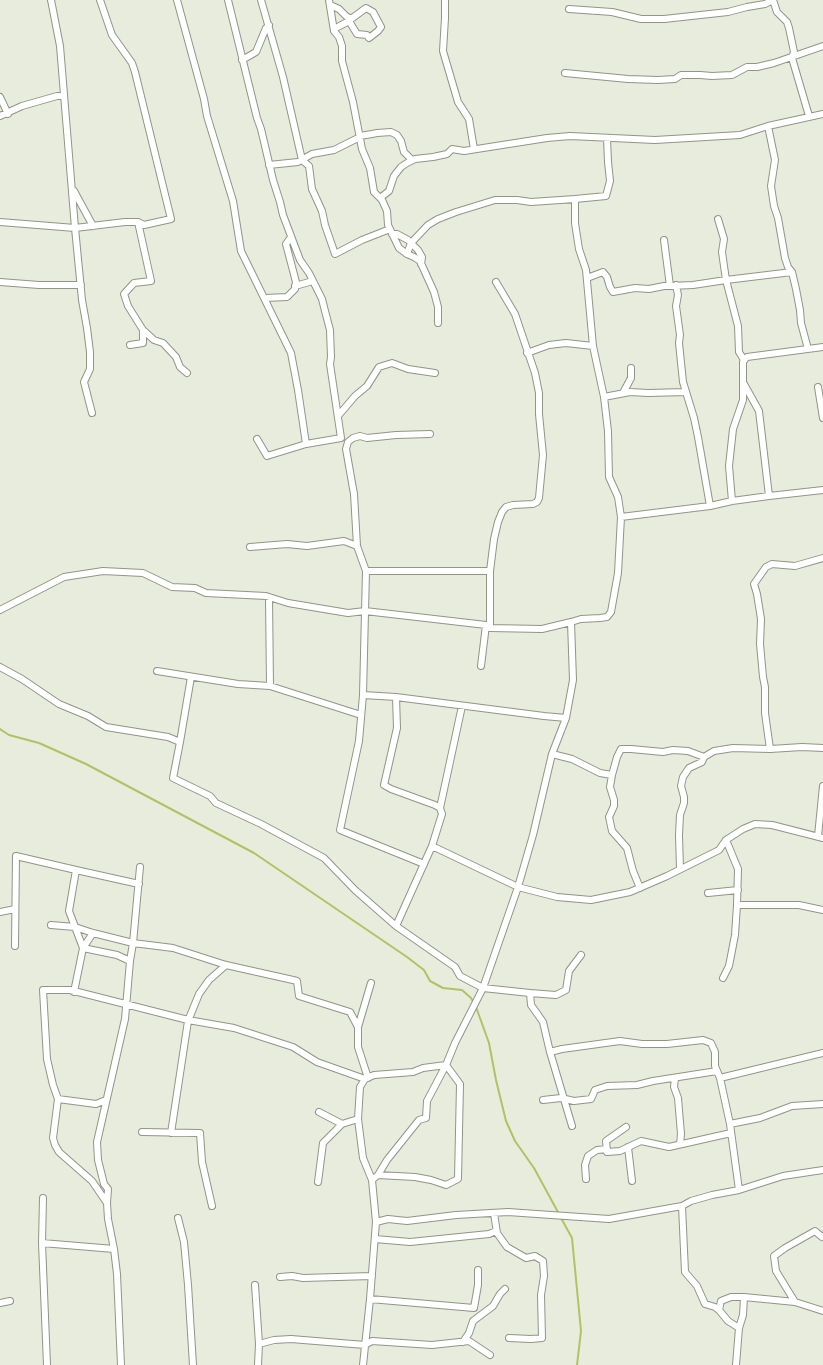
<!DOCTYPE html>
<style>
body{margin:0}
canvas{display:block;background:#e8ecdc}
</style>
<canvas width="823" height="1365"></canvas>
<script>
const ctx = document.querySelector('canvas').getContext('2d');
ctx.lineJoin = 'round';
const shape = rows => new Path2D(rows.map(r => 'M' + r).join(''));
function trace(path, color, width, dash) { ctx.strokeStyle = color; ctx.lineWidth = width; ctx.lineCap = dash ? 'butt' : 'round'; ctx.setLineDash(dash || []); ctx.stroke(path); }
trace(shape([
 [0,729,9,735,39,743,86,764,254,853,407,957,424,970,430,981,443,988,462,990,471,998,474,1003],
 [476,1007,489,1043,496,1080,506,1121,515,1141,534,1168,559,1214],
 [561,1218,572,1238,581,1331,577,1365]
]), '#afc364', 2);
const street = shape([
 [51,0,60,46,75,228,125,222,138,222,144,225,171,219,135,72,132,63,112,35,100,0],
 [177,0,204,99,207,116,233,201,241,251,291,353,298,390,306,444,341,438,330,364,331,357,330,330,325,311,322,299,309,273,300,260,283,215,280,202,273,180,261,129,257,118,228,0],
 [261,0,283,77,302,160,309,166,312,189,322,211,325,225,335,254,362,240,390,229],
 [329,0,334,31,339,37,342,46,342,61,353,102,362,149,370,168,374,192,382,200,387,211,388,225,399,248,407,254,414,257,420,261,434,292,438,307,438,323],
 [445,0,445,18,443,51,458,102,469,119,474,149],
 [773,0,777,12,787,22,789,28,794,52,792,58,809,116],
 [330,5,339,9,346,16,351,19,366,8,373,12,381,27,378,31,369,38,367,35,357,34,349,21,334,29],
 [569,9,612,12,641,19,664,19,728,12,747,7,765,4,773,0],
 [242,60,256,52,266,28,269,25],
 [565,73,628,79,658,80,675,79,681,75,700,75,712,76,732,75,747,67,757,67,774,63,823,46],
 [0,97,8,114],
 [0,116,22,106,57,96,64,96],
 [768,126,775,160,771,186,774,206,778,218,785,258,788,267,792,272,796,289,800,310,801,323,808,349],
 [360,136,372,134,377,133,391,132,397,135,401,141,404,152,412,160],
 [607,138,608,162,610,181,606,196,575,199,575,223,579,249,586,270,593,346,604,397,608,431,609,477,618,497,621,517],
 [269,165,298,162,312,154,334,150,360,137],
 [74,191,93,226],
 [380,198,389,191,394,176,401,167,407,163,415,159,433,157,447,154,452,149,464,151,547,138,570,136,655,140,740,135,768,126,823,114],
 [718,219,724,239,722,252,726,280,738,326,739,352,744,360],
 [0,222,75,228,82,300,87,328,90,352,90,369,84,382,92,413],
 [392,234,397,234,408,240,418,250,422,257,421,264],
 [664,240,670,286,693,285,726,280,792,272],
 [407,254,411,243,428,225,438,219,456,212,495,200,517,200,531,202,575,199],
 [587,278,603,272,607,277,610,287,613,292,635,288,649,289,664,286,670,286],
 [0,282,39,285,81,285],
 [676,285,678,295,676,306,680,335,679,343,683,382,694,418,698,437,710,506],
 [295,286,313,281],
 [265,298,287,297,295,289,296,282,286,244,291,237],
 [143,330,154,340,163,343,176,357,180,367,187,373],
 [130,345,143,343,143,330,128,306,124,294,134,283,151,281,138,222],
 [527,353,549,345,566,343,593,346],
 [744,384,759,411,769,496],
 [818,387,823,418],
 [623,393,631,378,631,368],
 [604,397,630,392,648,393,686,392],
 [338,416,355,396,367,386,379,367,392,363,408,369,435,373],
 [430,434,396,435,367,438,360,436,353,438,348,442,346,449,354,494,357,546,366,571,363,695,396,697,544,716,566,718],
 [257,439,267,456,306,444],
 [732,501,729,466,733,429,743,400,743,362,745,359,747,357,823,347],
 [250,547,287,544,307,546,344,541,357,546],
 [823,558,795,566,772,564,766,567,754,584,757,594,761,619,760,644,763,677,765,687,765,713,770,749,802,747,823,748],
 [366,571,490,571],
 [269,597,270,686],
 [0,610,64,577,103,571,143,573,172,587,195,588,206,593,266,596,288,603,348,613,365,611,486,625,490,628,542,629,571,622],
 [490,628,490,571,494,539,498,522,502,512,506,507,513,505,533,504,537,502,539,498,543,455,539,414,539,393,535,373,515,314,496,282],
 [481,666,486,625],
 [0,667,22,679,59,704,88,716,106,727,168,737,180,742,173,778,210,796,216,803,261,824,324,858,355,890,396,926,455,967,460,976,483,988,530,993,531,1005,543,1022,550,1052,562,1049,620,1041,642,1044,667,1044,703,1040,711,1043,715,1052,715,1066,720,1078,730,1124,739,1190],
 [157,671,238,684,270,686,361,715],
 [363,695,359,741,340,830,424,864],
 [180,742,191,677],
 [552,754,572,759,600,773,612,775],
 [440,808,462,706],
 [818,836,823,786],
 [726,840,738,869,737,905,799,905,823,910],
 [432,846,518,887,557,897,591,900,630,892,667,876,719,850,726,840,743,829,755,824,772,825,823,838],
 [680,869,679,835,680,815,684,803,684,797,681,786,683,777,689,768,702,762,704,757],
 [76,870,139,884],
 [640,888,633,871,627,848,612,831,609,817,614,806,614,800,610,787,612,775,617,757,621,749,631,749,663,752,673,750,688,751,704,757,714,751,733,748,770,749],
 [708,893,738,890],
 [0,912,15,909],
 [51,925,75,927,93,933,133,943,173,948,226,965,293,980,297,981,299,996,350,1012,358,1027,358,1047,368,1078],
 [396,926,432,846,442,814,440,808,435,805,391,789,384,785,397,728,396,697],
 [15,946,16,856,76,870,69,911,83,948,117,955,130,961,125,1019,97,1142,98,1160,104,1184,108,1189,107,1203],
 [130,961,133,943,140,867],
 [723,978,729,966,735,935,737,905],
 [74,992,83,948,93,933],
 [530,993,556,995,566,990,569,971,581,955],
 [358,1027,371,983],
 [550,1052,572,1126],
 [675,1078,674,1087,678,1098,681,1134,680,1144],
 [720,1078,823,1053],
 [58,1099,96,1104,106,1100],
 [543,1100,561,1098,574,1101,591,1099,595,1090,607,1086,637,1085,653,1081,717,1071],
 [319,1112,342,1124,358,1119],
 [730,1124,760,1118,792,1106,823,1104],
 [626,1127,606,1141,607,1152,620,1151,641,1141,669,1147,731,1133],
 [142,1132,200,1133,202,1162,212,1206],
 [171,1133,188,1021,199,994,209,980,226,965],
 [628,1147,632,1181],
 [586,1179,585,1165,588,1156,597,1150,607,1149],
 [372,1180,378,1175,387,1160,419,1120,426,1118,427,1101,446,1065,460,1084,458,1179,446,1185,431,1180,415,1177,378,1175],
 [318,1182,323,1143,342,1124],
 [43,1198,42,1243,47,1365],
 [682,1206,685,1272,697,1286,705,1304,715,1307,719,1310,721,1301,731,1297,744,1297,795,1302,823,1311],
 [494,1213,497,1233,507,1247,526,1258,535,1256,543,1261,544,1276,541,1295,542,1338,531,1339,509,1338],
 [178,1218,184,1242,188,1285,193,1365],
 [376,1222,388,1219,407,1221,456,1215,508,1212,609,1219,682,1206,691,1201,712,1195,739,1190,783,1176,823,1170],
 [375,1239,410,1242,489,1234,496,1231],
 [42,1243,114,1249],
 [280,1277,292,1276,303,1278,372,1276],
 [255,1285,259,1344],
 [370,1299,474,1308,478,1285,478,1270],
 [795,1302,776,1271,774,1256,785,1248,815,1231,822,1237,823,1236],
 [0,1303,10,1301],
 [719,1310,728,1321,739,1328],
 [463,1342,469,1333,473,1321,493,1306,500,1294,505,1289],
 [121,1365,117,1274,114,1249,108,1219,107,1203,92,1181,59,1152,55,1145,53,1138,58,1099,53,1085,47,1059,43,990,70,990,188,1020,234,1028,293,1047,317,1062,365,1079],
 [258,1365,259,1344,274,1340,291,1339,365,1345,372,1341,432,1345,469,1341,490,1355],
 [363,1365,370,1299,376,1222,372,1180,363,1158,358,1119,360,1087,365,1079,374,1075,413,1072,423,1068,446,1065,455,1043,483,988,518,887,533,835,552,754,566,718,573,680,571,622,581,619,600,618,607,617,611,612,618,573,621,517,710,506,732,501,769,496,823,490],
 [736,1365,739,1328,743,1315,744,1297]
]);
trace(street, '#919586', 8);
trace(street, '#fff', 6);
</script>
